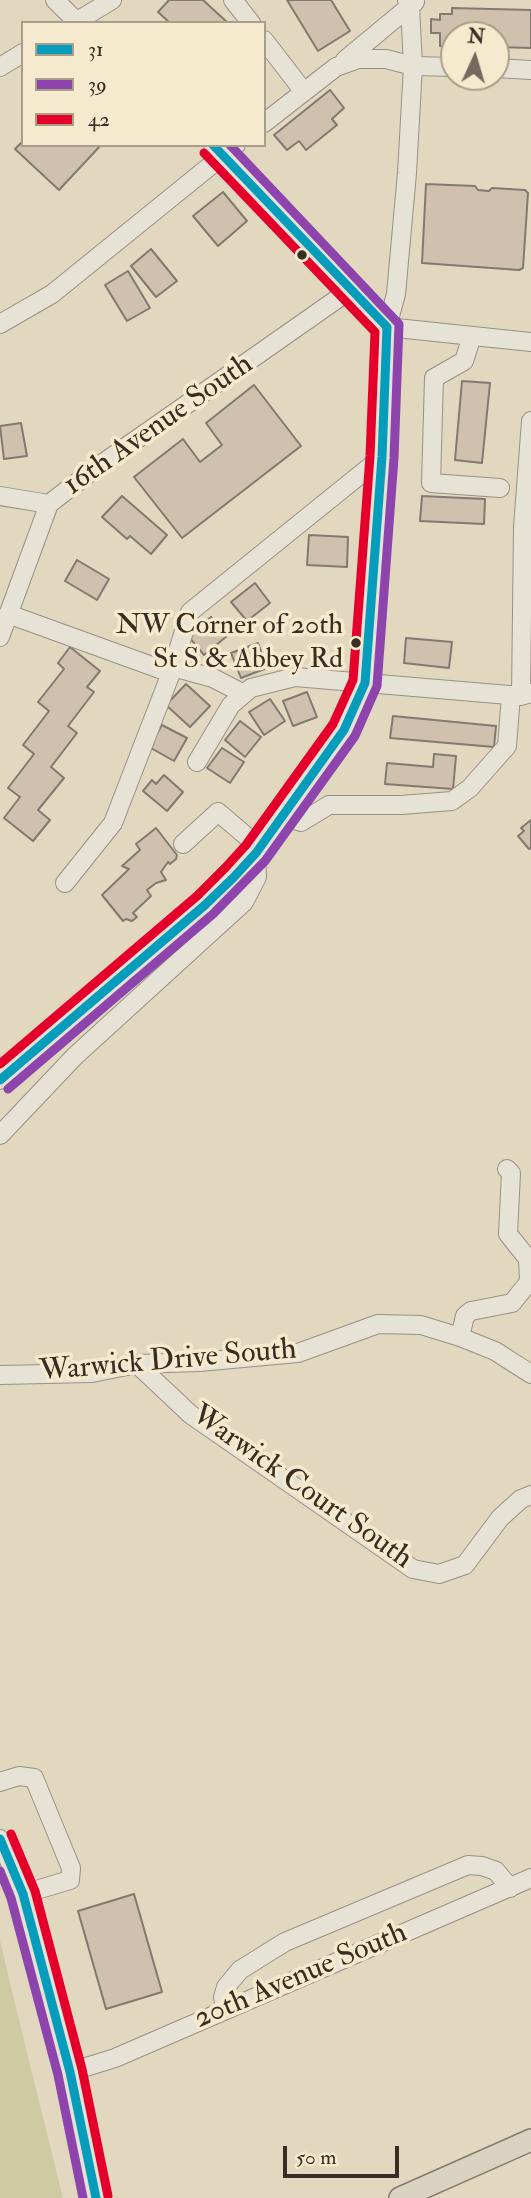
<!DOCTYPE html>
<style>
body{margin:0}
#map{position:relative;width:531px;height:2198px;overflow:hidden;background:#e2d8c0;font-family:"IM FELL Double Pica",serif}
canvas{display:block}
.legend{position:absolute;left:21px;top:21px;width:245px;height:126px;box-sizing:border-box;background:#f5eacd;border:2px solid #a99e89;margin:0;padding:9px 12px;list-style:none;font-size:21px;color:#382d23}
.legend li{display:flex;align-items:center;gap:14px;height:35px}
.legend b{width:35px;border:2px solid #a99e89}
.north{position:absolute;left:440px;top:21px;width:70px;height:70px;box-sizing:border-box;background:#f5eacd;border:2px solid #a99e89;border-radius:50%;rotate:4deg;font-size:19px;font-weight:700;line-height:28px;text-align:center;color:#382d23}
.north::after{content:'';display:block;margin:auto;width:24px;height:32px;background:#74695a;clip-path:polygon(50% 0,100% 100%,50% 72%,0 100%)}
.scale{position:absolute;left:283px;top:2146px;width:116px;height:32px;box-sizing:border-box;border:4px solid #382d23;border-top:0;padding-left:9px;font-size:21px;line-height:24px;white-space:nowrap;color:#382d23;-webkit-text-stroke:5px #f5eacd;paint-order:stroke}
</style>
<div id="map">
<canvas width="531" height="2198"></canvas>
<ul class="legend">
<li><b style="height:9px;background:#069dbd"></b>31</li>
<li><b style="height:9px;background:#8e44ad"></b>39</li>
<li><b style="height:9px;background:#e4002b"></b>42</li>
</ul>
<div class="north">N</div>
<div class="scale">50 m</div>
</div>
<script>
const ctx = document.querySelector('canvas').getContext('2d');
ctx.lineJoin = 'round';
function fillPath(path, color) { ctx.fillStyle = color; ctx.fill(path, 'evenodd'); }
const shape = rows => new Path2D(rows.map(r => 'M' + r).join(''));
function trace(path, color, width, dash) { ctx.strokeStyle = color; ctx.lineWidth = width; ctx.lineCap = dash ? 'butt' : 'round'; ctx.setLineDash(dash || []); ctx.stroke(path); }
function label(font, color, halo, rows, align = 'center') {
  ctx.font = font + ' "IM FELL Double Pica",serif'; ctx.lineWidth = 7; ctx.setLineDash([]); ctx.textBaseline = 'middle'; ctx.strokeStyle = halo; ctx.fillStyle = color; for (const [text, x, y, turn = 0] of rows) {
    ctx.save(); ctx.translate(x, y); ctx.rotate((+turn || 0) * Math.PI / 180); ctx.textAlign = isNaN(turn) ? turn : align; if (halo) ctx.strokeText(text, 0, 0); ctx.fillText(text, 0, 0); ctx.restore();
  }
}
fillPath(shape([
 [0,1941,29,2061,63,2198,0,2198]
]), '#cecba2');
const building = shape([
 [169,0,203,0,228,23,170,23,158,12,169,0],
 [287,0,331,0,350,31,318,51,287,0],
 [452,8,531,10,531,48,496,47,496,35,454,35,454,47,440,46,440,33,431,33,431,19,440,20,440,14,452,14,452,8],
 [330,90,344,108,332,119,337,125,306,150,299,141,287,150,274,135,330,90],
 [23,141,23,145,101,145,59,190,15,149,23,141],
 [426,184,475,186,478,190,489,191,492,188,525,190,528,193,523,268,519,270,422,263,426,184],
 [223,192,247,221,218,246,193,216,223,192],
 [151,249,177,281,156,297,131,266,151,249],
 [128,271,150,308,127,321,105,285,128,271],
 [462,381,490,383,482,463,455,460,462,381],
 [254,385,301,446,182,538,134,477,183,439,200,462,222,445,206,423,254,385],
 [21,423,27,456,4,459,0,426,21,423],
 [122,496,167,535,151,554,130,536,127,539,102,517,122,496],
 [422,496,485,499,484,524,420,521,422,496],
 [309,535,348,537,347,567,307,565,309,535],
 [77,560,109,579,97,600,65,581,77,560],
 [255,583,270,603,247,621,231,602,255,583],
 [211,617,227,636,204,655,188,636,211,617],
 [406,638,452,642,449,668,404,663,406,638],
 [258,643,267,668,241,678,231,653,258,643],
 [70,647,100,671,87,687,94,692,68,726,77,733,51,767,64,778,38,810,50,820,33,841,4,818,20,797,8,788,34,754,23,745,49,711,38,702,64,669,58,663,70,647],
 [186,684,210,706,190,727,166,705,186,684],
 [307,692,317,717,293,726,283,701,307,692],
 [270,699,285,721,264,735,249,712,270,699],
 [393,716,496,726,494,747,390,738,393,716],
 [240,721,261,737,245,757,225,740,240,721],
 [162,725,187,738,174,761,149,747,162,725],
 [222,748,244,762,230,783,207,768,222,748],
 [434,754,456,756,453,789,385,784,387,763,433,767,434,754],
 [164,775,183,792,167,811,143,791,152,780,156,784,164,775],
 [531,820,531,848,529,849,518,836,524,831,521,828,531,820],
 [156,828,177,855,176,859,170,864,168,862,161,872,166,880,156,883,147,890,151,896,133,913,137,917,132,921,126,919,123,921,102,895,129,869,122,866,140,850,136,844,156,828],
 [134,1894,162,1992,106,2009,78,1911,134,1894]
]);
fillPath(building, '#d0c1af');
trace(building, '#817a6e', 2);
const minor = shape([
 [55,0,78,23],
 [233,0,251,23],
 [74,23,112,0],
 [264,40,304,92],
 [345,60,415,2],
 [0,67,23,53],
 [496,68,531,70],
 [264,123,336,67,358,59,386,59,413,66,454,67],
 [213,145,387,327],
 [0,324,52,294,236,145],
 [387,327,531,342],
 [472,336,464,361,434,378,431,483,500,488],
 [0,496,49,504],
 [8,614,171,673],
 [0,637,49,504,93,470,350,290],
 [173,667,213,678,244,694],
 [521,696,523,527,531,421],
 [197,762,231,705,251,688,295,677,521,696,531,693],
 [282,816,301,822,329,805,401,805,452,801,470,788,507,746,511,695],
 [183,844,218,812,259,847],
 [65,883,113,823,171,673,190,612,382,457],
 [0,1080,205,905,234,877,256,853,344,730,365,683,382,457,387,327,396,294,407,173,413,66,410,6,407,0],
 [0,1135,75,1056,244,902,257,877,256,853],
 [460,1337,465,1316,471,1311,512,1303,529,1282,528,1259,508,1234,511,1173,507,1169],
 [137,1364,190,1414,413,1569,439,1574,465,1565,500,1518,521,1499,531,1495],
 [0,1375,92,1373,137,1364,199,1362,298,1353,378,1324,421,1325,460,1337,495,1351,531,1374],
 [0,1782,19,1776,34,1778,71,1868,70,1880,23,1894],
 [0,1839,23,1894,70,2072,96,2198],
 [225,2010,223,1997,226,1987,240,1970,285,1942,468,1865,482,1866,496,1871,510,1888],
 [70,2072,115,2058,531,1878]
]);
const major = shape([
 [400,2198,531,2140]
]);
trace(minor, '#989183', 20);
trace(major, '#817a6e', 24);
trace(minor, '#e7e2d6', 18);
trace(major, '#dbd3c1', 21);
trace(shape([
 [0,1080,205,905,234,877,256,853,344,730,365,683,382,457,387,327,213,145],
 [0,1839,23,1894,70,2072,96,2198]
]), '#069dbd', 9);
trace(shape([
 [8,1089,213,914,265,861,355,736,377,686,394,458,399,324,230,145],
 [0,1871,11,1898,58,2075,83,2198]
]), '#8e44ad', 9);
trace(shape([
 [0,1064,197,896,225,868,246,845,333,724,353,680,370,456,375,332,204,153],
 [11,1834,35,1891,82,2069,108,2196]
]), '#e4002b', 9);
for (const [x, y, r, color] of [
 [302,255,6,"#382d23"],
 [356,643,6,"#382d23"]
]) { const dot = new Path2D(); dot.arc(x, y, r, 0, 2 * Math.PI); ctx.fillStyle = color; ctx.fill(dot); trace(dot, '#f5eacd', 2.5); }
label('28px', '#382d23', '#f5eacd', [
 ["NW Corner of 20th",343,627],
 ["St S & Abbey Rd",343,661]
], 'right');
label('30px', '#382d23', '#f5eacd', [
 ["16th Avenue South",159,426,-35],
 ["Warwick Drive South",168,1362,-5],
 ["Warwick Court South",301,1488,35],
 ["20th Avenue South",301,1977,-23]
]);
</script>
